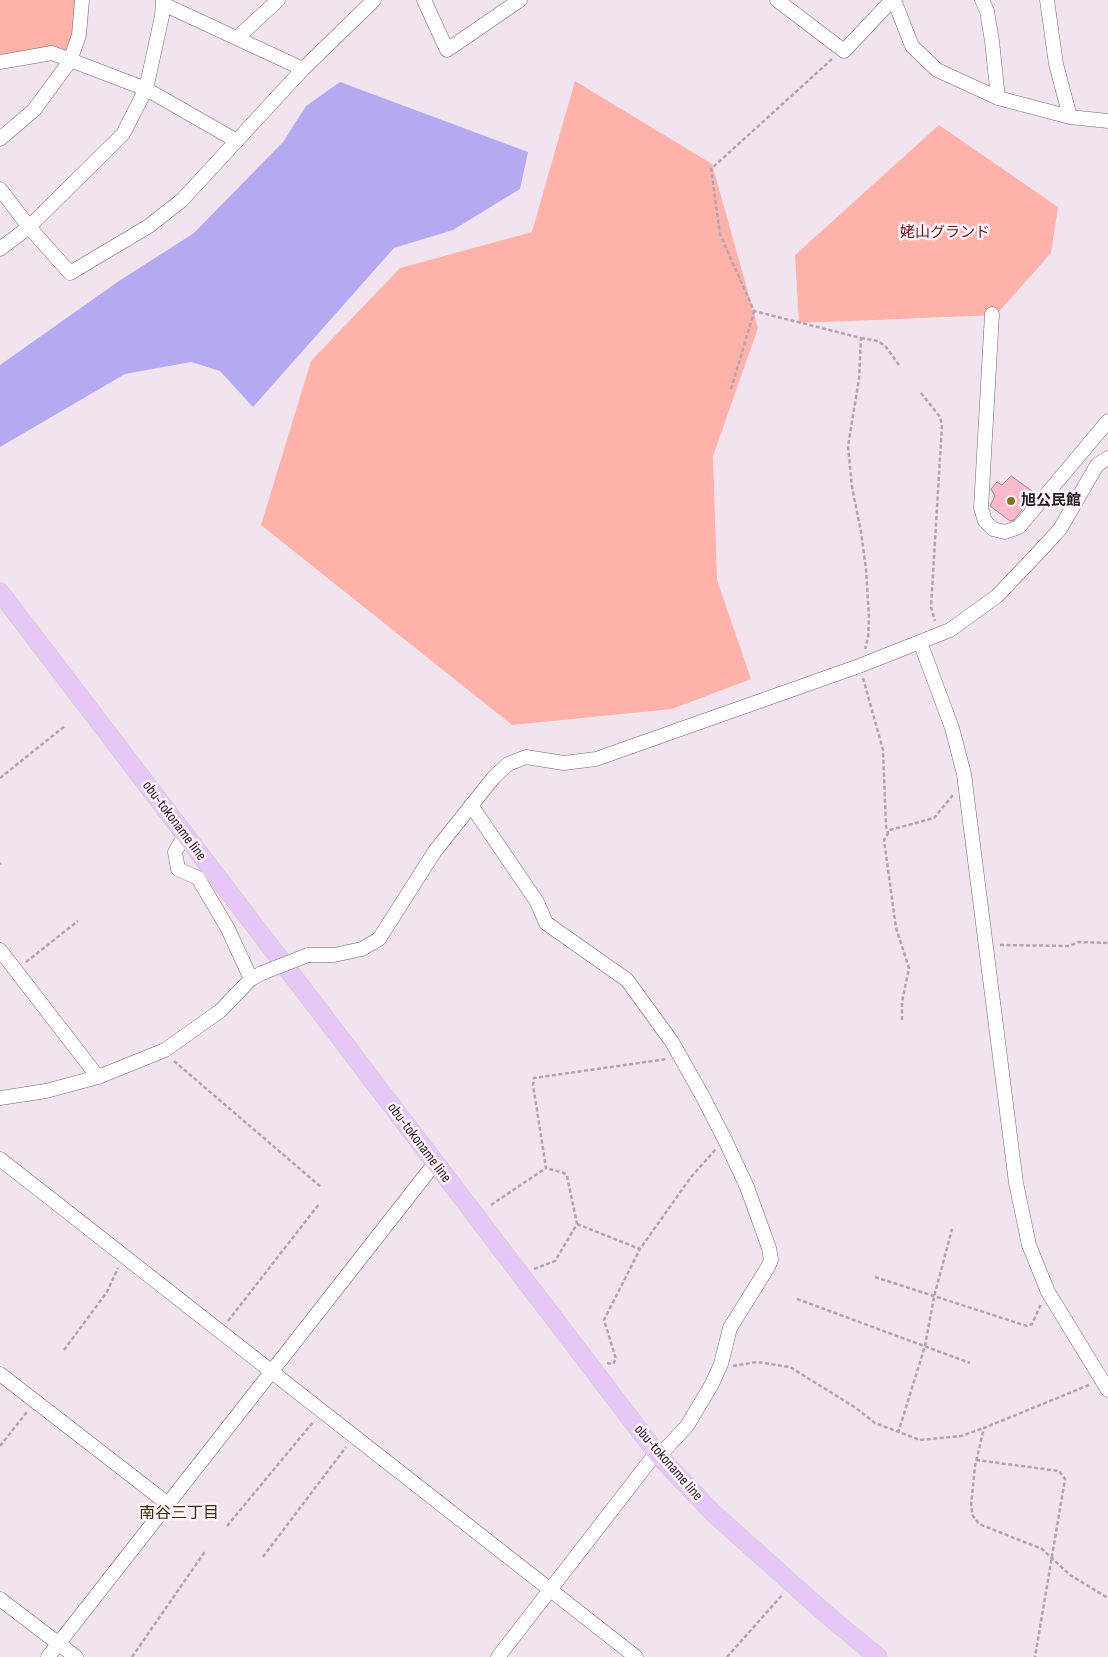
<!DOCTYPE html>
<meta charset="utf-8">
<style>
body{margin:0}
canvas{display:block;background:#f2e4ee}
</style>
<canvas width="1108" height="1657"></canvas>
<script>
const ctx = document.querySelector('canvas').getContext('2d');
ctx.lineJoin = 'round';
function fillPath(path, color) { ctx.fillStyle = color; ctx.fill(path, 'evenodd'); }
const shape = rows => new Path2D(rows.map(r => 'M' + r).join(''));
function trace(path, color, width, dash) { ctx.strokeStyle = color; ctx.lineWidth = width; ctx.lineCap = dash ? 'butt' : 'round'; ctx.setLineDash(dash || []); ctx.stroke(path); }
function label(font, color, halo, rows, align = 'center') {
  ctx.font = font + ' "Sofia Sans Condensed","Noto Sans JP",sans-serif'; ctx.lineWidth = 5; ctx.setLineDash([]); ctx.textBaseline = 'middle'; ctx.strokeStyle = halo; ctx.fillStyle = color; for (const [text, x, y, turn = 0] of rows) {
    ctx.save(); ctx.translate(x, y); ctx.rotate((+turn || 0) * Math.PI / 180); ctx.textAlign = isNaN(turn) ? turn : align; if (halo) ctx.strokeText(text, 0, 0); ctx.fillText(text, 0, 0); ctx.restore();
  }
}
fillPath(shape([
 [0,0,82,0,70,61,52,53,0,62],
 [575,81,712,164,758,328,713,456,717,580,751,679,672,709,512,725,261,525,311,361,400,268,532,232],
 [939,125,1058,207,1051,253,996,315,799,323,795,255]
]), '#feb2aa');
fillPath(shape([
 [340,82,528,152,520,189,453,230,394,248,253,407,220,371,191,362,125,374,0,447,0,365,119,281,194,233,283,142,306,106]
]), '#b5a9f2');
const building = shape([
 [1011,476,1035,493,1014,520,1010,521,990,506,995,496,991,489,997,482,1002,485,1011,476]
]);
fillPath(building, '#fab9ca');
trace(building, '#99898d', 1);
const minor = shape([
 [424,0,447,50,520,0],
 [777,0,844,51,892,0],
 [894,0,912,46,937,70,998,98,1070,117,1108,121],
 [982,0,987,11,992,41,998,98],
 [1047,0,1056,64,1070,117],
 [163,4,303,69],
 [237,38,278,0],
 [0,62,52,53,146,89,237,141],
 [0,139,34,110,70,61,79,35,82,0],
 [0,189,29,227,70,273,149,226,182,200,303,69,374,0],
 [0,249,29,227,123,134,146,89,162,16,163,0],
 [992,314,981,508,985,521,993,529,1005,532,1019,527,1108,421],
 [920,642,952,728,964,774,1016,1183,1029,1245,1048,1292,1108,1390],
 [471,805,537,902,546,923,627,980,672,1042,703,1097,726,1142,747,1187,769,1248,771,1260,768,1267,730,1328,721,1364,712,1384,687,1426,659,1456],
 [185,835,175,852,178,869,198,878,228,929,251,979],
 [0,950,98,1077],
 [308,955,334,955,362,949,379,939,435,851,494,777,508,764,526,757,564,763,596,759,859,666,950,630,997,596,1038,553,1060,529,1097,465,1108,458],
 [0,1098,46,1091,98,1077,165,1050,220,1011,251,979,262,973],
 [0,1159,636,1657],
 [0,1374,168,1504],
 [0,1599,76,1657],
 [48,1657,435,1163],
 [498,1657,656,1453]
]);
const major = shape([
 [0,592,659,1456,713,1513,826,1614,878,1657]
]);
trace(minor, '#72656d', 15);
trace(major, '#c9c8c9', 19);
trace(shape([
 [832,59,711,169,720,234,754,311,861,338,859,379,848,446,852,487,861,532,866,569,869,618,868,638,865,649],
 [861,338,878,341,886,347,899,365],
 [731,389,754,312],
 [921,393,940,417,942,425,931,607,935,621],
 [863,678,883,750,886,826,888,833],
 [0,778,65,726],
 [0,864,1,863],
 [1000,945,1069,946,1079,942,1108,943],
 [26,962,78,921],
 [902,1020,902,1002,909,968,896,928,884,840,890,830,934,818,953,795],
 [174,1061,321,1187],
 [491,1205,546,1168,533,1085,534,1078,667,1059],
 [577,1224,640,1249,691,1177,716,1149],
 [534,1269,555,1261,577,1224,567,1176,564,1173,546,1168],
 [875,1277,1027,1326,1032,1324,1041,1304],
 [797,1299,970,1363],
 [228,1321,319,1204],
 [64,1350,107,1292,118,1268],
 [607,1363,613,1364,616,1359,604,1320,640,1249],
 [733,1366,757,1362,790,1367,856,1408,875,1423,920,1440,961,1436,984,1428],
 [1089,1385,984,1428,975,1466,971,1506,973,1516,979,1524,1042,1549,1070,1575,1108,1598],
 [898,1433,925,1346,934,1297,952,1229],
 [0,1446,27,1412],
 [976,1460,1059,1471,1065,1479,1035,1657],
 [227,1526,314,1421],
 [263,1557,346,1447],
 [132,1657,206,1550],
 [727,1657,783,1594]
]), '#b0a5ad', 2.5, [4, 2.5]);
trace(minor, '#fff', 14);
trace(major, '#e6c7f5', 18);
const minorBridge = shape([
 [262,973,308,955]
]);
trace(minorBridge, '#72656d', 15, []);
trace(minorBridge, '#fff', 14);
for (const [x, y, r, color] of [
 [1011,501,5,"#887417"]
]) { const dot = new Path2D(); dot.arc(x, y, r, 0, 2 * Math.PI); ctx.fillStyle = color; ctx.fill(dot); trace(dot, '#fef3fa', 2); }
label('15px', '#701215', '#fef3fa', [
 ["姥山グランド",945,233]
]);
label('bold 15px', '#1f1a1d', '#fef3fa', [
 ["旭公民館",1021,501]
], 'left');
label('15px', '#1f1a1d', '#fef3fa', [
 ["obu-tokoname line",174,821,53],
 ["obu-tokoname line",419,1143,53],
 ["obu-tokoname line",668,1463,49]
]);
label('16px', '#382e03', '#fef3fa', [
 ["南谷三丁目",179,1514]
]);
</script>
